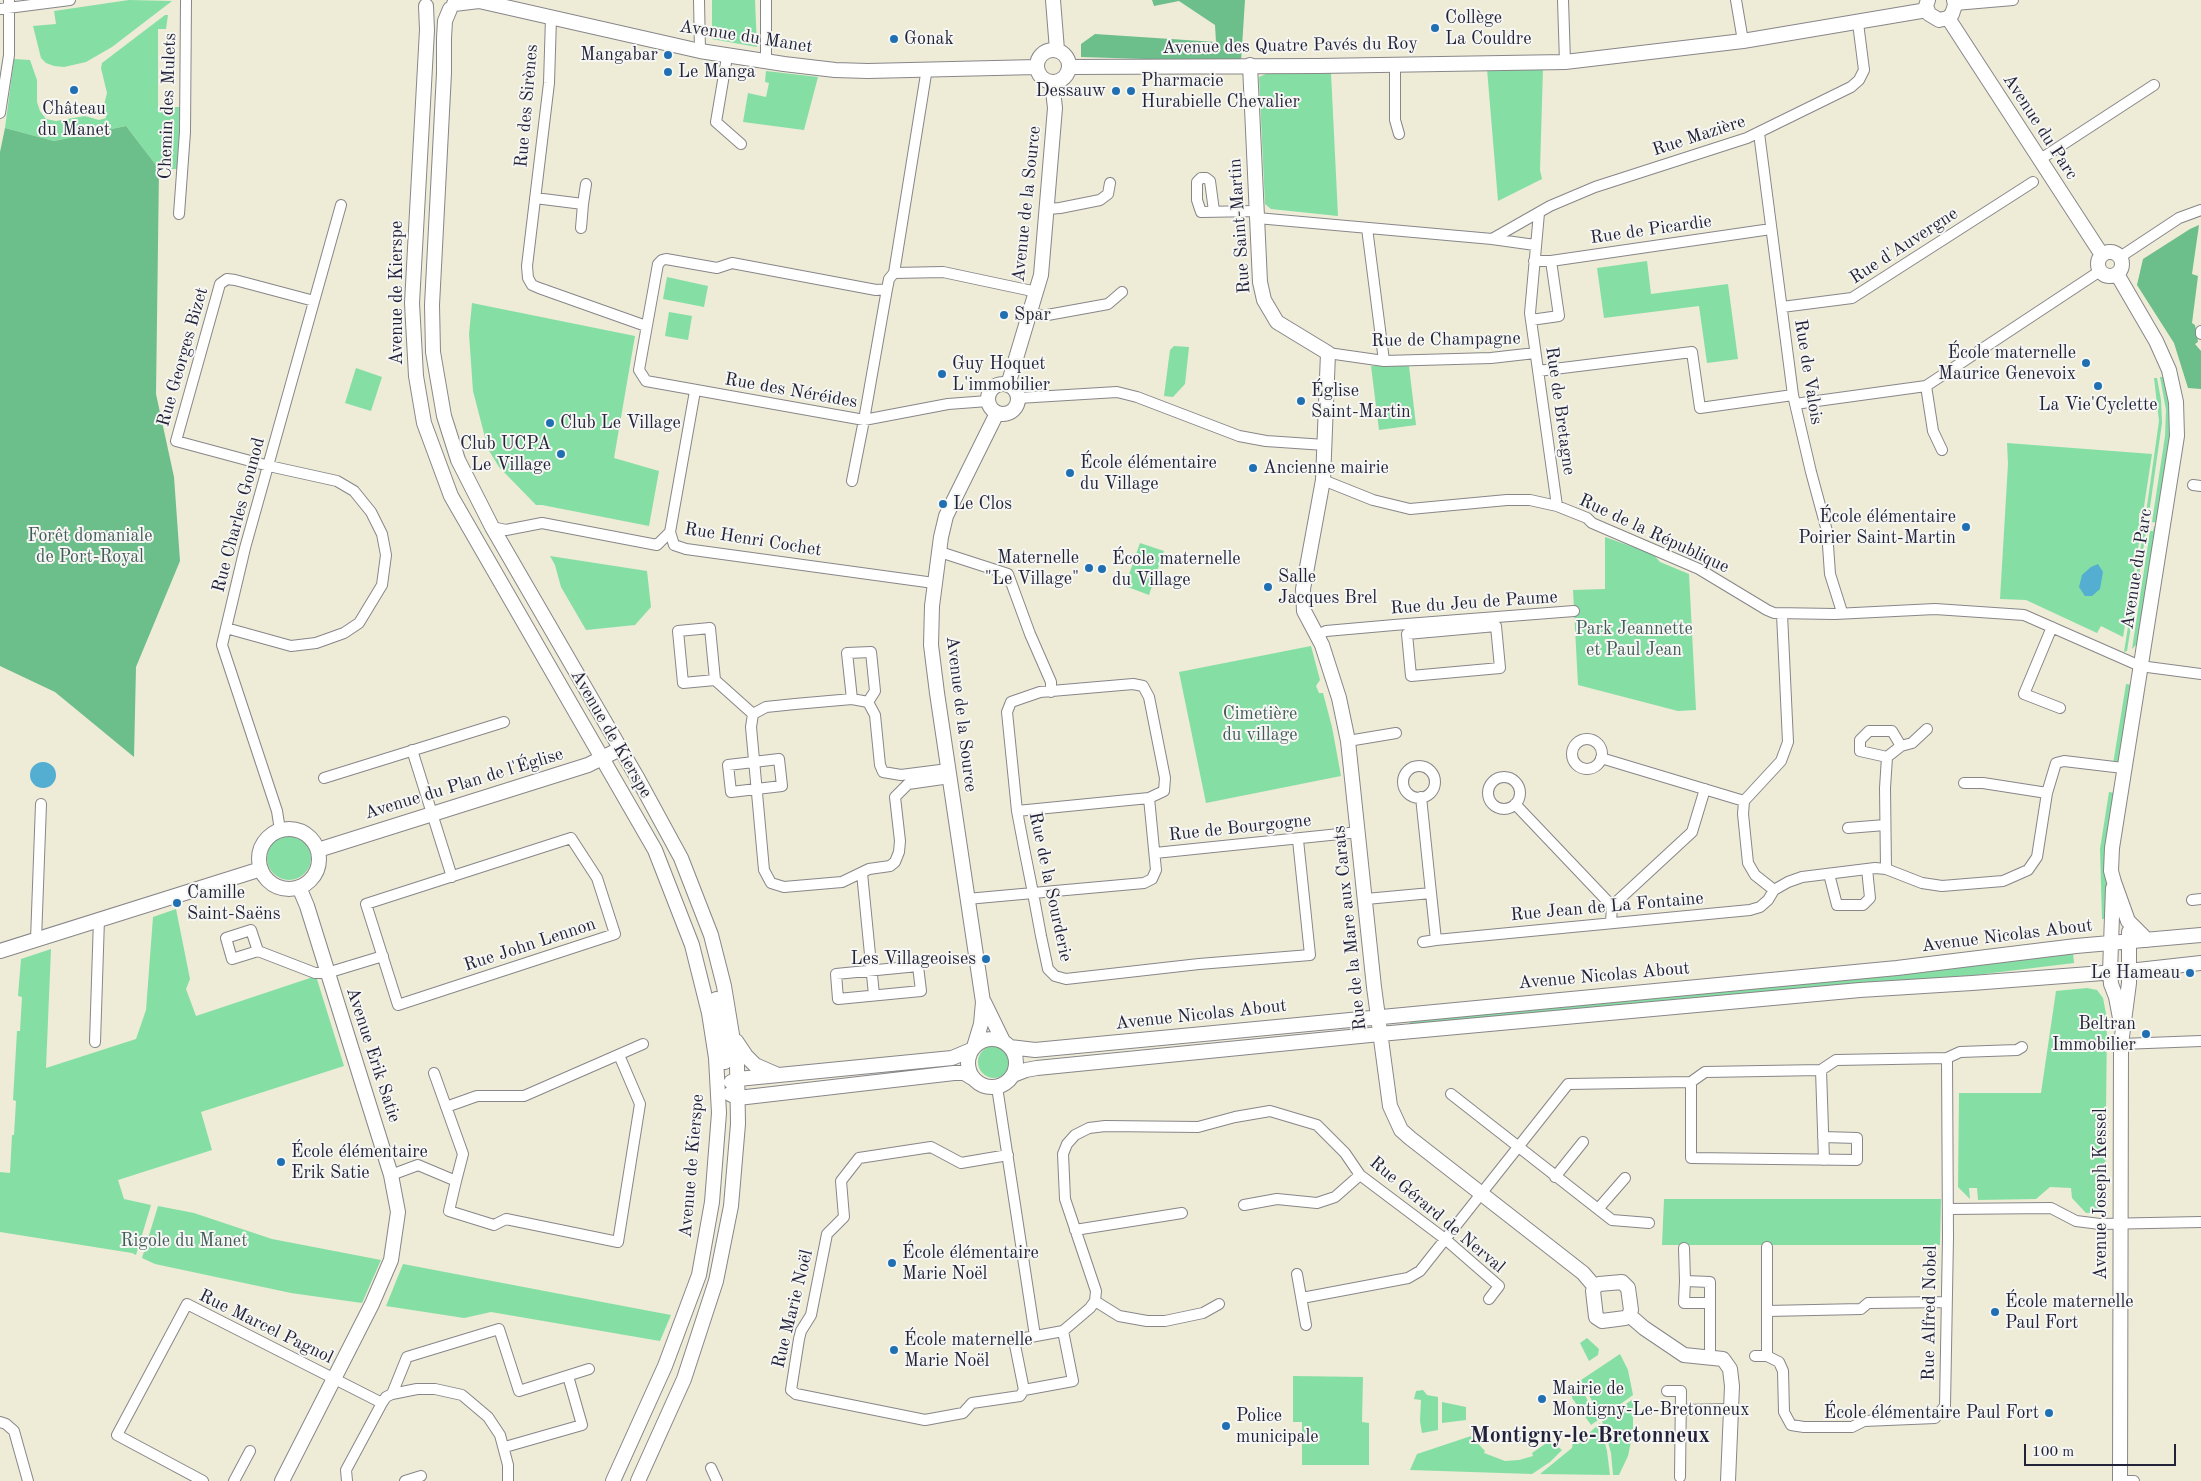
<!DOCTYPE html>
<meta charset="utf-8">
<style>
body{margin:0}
#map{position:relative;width:2201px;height:1481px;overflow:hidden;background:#eeebd7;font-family:"Old Standard TT",serif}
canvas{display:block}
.scale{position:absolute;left:2024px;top:1444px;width:152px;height:22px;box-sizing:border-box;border:2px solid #22223b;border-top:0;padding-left:6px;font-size:15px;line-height:18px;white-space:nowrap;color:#22223b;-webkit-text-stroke:4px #f6f6f2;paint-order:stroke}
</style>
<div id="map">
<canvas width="2201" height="1481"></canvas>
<div class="scale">100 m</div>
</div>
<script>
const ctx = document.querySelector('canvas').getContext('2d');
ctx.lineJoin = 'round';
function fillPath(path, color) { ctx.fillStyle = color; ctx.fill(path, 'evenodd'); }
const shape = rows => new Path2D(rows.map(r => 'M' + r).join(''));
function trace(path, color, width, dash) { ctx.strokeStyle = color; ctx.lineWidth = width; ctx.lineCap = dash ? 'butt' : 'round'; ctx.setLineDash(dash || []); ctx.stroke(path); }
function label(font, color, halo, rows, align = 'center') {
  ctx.font = font + ' "Old Standard TT",serif'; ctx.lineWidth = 4; ctx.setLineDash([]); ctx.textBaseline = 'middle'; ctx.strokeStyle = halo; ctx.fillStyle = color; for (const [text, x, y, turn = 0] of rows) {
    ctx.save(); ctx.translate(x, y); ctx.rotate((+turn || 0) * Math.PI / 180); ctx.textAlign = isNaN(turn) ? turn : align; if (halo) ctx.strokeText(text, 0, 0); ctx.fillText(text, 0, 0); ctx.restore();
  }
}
fillPath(shape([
 [129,0,172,1,112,47,86,62,64,67,54,66,46,63,41,58,33,26,56,24,54,11],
 [712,0,755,0,757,47,712,39],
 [165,15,168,15,166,29,158,29,158,107,181,107,180,169,159,169,126,126,54,141,5,128,14,59,30,60,37,80,37,102,40,111,46,119,56,121,85,116,99,120,106,118,104,105,107,93,101,68,102,63],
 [1543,68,1540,170,1542,179,1498,201,1487,69],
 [766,71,818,77,804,130,743,122,748,93,766,97,769,83,765,82],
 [1268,73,1331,73,1338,216,1271,209,1265,204,1259,77],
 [1647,261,1651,294,1728,284,1738,359,1707,363,1699,306,1604,318,1597,268],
 [667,277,708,286,704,307,663,299],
 [472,303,635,336,614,458,659,471,649,526,542,505,536,505,499,467,488,449,473,391,469,334],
 [669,312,692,316,688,340,665,336],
 [1174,346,1189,347,1185,384,1173,397,1164,396,1170,350],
 [1371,366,1409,366,1416,425,1379,430],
 [356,368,382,377,371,411,345,403],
 [2160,377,2165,377,2169,388,2173,430,2159,523,2152,522,2165,436,2166,410],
 [2154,378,2157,378,2161,400,2162,423,2149,514,2146,513,2159,421],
 [2007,443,2152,454,2143,513,2139,513,2139,524,2142,525,2123,637,2101,626,2097,633,2026,600,2000,599,2008,464],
 [2144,526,2147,526,2127,651,2124,652],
 [2154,526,2158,527,2139,642,2132,649,2150,531,2153,531],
 [1605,537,1653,554,1660,562,1689,574,1696,710,1678,711,1578,685,1573,590,1605,589],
 [1140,543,1164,551,1149,595,1125,586],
 [550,556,647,571,651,607,635,625,586,630,561,587,555,565],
 [1311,646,1320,680,1316,686,1319,693,1323,693,1332,727,1341,776,1206,803,1179,672],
 [2126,684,2133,685,2119,760,2113,764],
 [2109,792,2115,793,2107,919,2102,919,2100,849],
 '267 858a22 22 0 1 1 44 0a22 22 0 1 1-44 0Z',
 [176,909,190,979,186,989,196,1016,316,976,344,1066,201,1112,212,1150,118,1180,124,1199,151,1205,136,1255,132,1253,0,1232,0,1172,10,1173,12,1135,14,1135,16,1101,13,1100,17,1031,20,1031,22,997,18,996,21,959,51,949,46,1068,136,1039,146,1010,153,917],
 [2073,953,2074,963,1976,975,1410,1025,1410,1022,1515,1010],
 [2087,988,2097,990,2103,998,2107,1019,2105,1208,2101,1212,2086,1213,2072,1198,2071,1188,2050,1187,2036,1199,1978,1200,1977,1188,1969,1188,1970,1199,1958,1187,1959,1093,2041,1093,2056,991],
 '978 1062a16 16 0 1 1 32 0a16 16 0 1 1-32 0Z',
 [1664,1199,1941,1199,1940,1245,1662,1245],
 [158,1206,194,1213,272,1239,381,1260,362,1303,291,1293,155,1264,142,1258],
 [403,1264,618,1305,671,1315,660,1341,491,1312,464,1318,386,1306],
 [1587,1338,1599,1349,1598,1355,1589,1361,1580,1343],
 [1620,1354,1628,1370,1633,1395,1601,1418,1581,1380],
 [1293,1376,1363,1377,1362,1422,1369,1423,1369,1465,1302,1465,1302,1422,1293,1422],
 [1578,1382,1598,1420,1591,1425,1572,1398,1572,1391],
 [1423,1390,1427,1395,1438,1397,1438,1430,1422,1433,1420,1421,1421,1400,1414,1399,1416,1391],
 [1633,1399,1633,1432,1628,1456,1619,1475,1613,1475,1611,1453,1602,1421],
 [1442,1402,1466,1407,1466,1420,1442,1423],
 [1600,1423,1607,1451,1610,1475,1540,1474,1572,1448,1574,1434,1578,1432,1588,1434],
 [1471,1436,1485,1451,1484,1453,1505,1461,1519,1460,1533,1456,1532,1453,1545,1444,1542,1441,1545,1436,1562,1450,1550,1462,1532,1474,1410,1470,1417,1454]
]), '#85dfa4');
fillPath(shape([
 [1152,0,1245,0,1241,62,1081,57,1081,44,1095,34,1216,42,1215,25,1179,1,1154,6],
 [126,126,159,169,156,394,174,477,180,561,136,667,134,757,55,692,0,666,0,152,5,128,54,141],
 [2199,225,2192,274,2198,276,2192,323,2195,325,2198,342,2195,344,2201,351,2201,389,2188,388,2174,343,2137,285,2143,259,2190,229]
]), '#6cbe8a');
fillPath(shape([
 [2098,564,2103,572,2100,589,2092,596,2085,596,2079,587,2082,575,2091,567],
 '30 775a13 13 0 1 1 26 0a13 13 0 1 1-26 0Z'
]), '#53aed1');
const street = shape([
 [699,0,700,51],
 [766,0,766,62],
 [1563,0,1565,62],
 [1736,0,1743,41],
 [1955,5,2013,0],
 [0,9,70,0],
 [551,18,549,83,527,266,528,278,532,285,539,288,646,326],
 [727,57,716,122,741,144],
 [1395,64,1395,120,1399,134],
 [0,113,9,55,9,0],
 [1759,133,1793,395,1811,472,1827,531,1830,574,1842,612],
 [2039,160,2154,85],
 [535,198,583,204,581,228],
 [583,204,586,184],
 [1047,209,1060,208,1100,200,1108,194,1110,183],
 [1214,211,1210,181,1206,178,1201,178,1197,182,1197,200,1201,212,1257,211],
 [1539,213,1530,313,1557,506],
 [179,214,185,132,186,0],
 [1257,218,1492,239,1550,206,1595,187,1747,138,1851,87,1859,80,1864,70,1858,23],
 [1367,228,1384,361],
 [1492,239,1535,245],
 [2120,257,2179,218,2201,210],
 [1534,261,1551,261,1771,229],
 [894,273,927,68],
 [887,289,889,279,894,273,943,272,1037,292],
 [1782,307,1852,298,2033,182],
 [1031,312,1042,316,1108,304,1122,292],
 [1531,320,1559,316,1551,261],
 [2201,331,2201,334],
 [1328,353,1384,361,1491,358,1535,353],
 [1538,371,1692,352,1700,408,1793,395],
 [1926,386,1933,431,1942,450],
 [695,391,670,532,674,545,686,549,934,583],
 [1018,398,1117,392,1137,397,1239,436,1266,441,1325,445],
 [1795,404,1926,386,2100,271],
 [1323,480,1373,500,1410,509,1507,500,1530,500,1557,506,1587,518,1592,523,1699,569,1767,610,1774,613,1835,614,1935,609,2024,615,2140,666,2201,674],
 [852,481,864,420,887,289,876,290,732,263,717,268,666,259,662,260,658,264,639,370,646,381,864,420,948,404,988,401],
 [2193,485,2201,486],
 [492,527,506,530,542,523,657,545,670,532],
 [940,552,1008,574,1030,634,1051,682,1051,692],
 [1782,614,1788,742,1781,761,1744,801,1743,814,1748,863,1755,875,1774,890,1788,882,1802,877,1875,868,1886,869,1922,883,1942,886,2003,881,2028,870,2037,857,2047,793,2056,763,2064,761,2123,768],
 [1496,626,1500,668,1411,676,1407,634,1496,626],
 [2052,627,2024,694,2060,708],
 [226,628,291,646,316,643,344,633,359,623,382,585,386,555,382,534,371,512,354,491,337,481,269,466,176,441,220,284,227,279,235,280,314,301],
 [1317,635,1326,631,1394,625,1574,611],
 [715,680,683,683,678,631,710,628,715,680,753,714],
 [852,699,847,653,871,652,875,691,868,702],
 '1572 754a15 15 0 1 1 30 0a15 15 0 1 1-30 0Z',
 [1348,741,1396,733],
 [1901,746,1912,743,1927,729],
 [412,750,452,877],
 [1601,758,1744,801],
 [779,759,782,786,731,792,728,765,779,759],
 '1403 782a16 16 0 1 1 32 0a16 16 0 1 1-32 0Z',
 [948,769,901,775,883,772,880,765,875,715,868,702,852,699,795,704,766,707,753,714,751,727,764,870,771,883,784,887,842,882,869,869,890,866,895,862,899,852,900,841,895,797,908,784,950,778],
 '1488 793a16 16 0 1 1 32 0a16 16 0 1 1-32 0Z',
 [324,778,504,722],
 [1964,783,1983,783,2047,793],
 [1421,797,1431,893],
 [1515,804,1612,906],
 [1017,811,1149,798],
 [1848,828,1885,825],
 [280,830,277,811,222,645,245,548,341,205],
 [571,838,597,878,615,934,398,1005,366,904,571,838],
 [1155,853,1359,832],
 [1886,869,1885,788,1887,757,1901,746,1892,731,1869,731,1860,740,1860,751,1887,757],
 [862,873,874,995],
 [1829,874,1837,905,1863,905,1870,898,1867,869],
 [968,899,978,898,1033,893,1144,883,1152,879,1156,870,1149,798,1164,791,1165,778,1149,697,1143,686,1133,684,1040,692,1011,702,1007,712,1017,811,1025,853,1033,893,1041,936,1048,969,1055,976,1066,979,1199,964,1310,955,1298,840],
 [1366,899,1431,893,1436,940,1750,910,1760,907,1768,900,1774,890],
 [2192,900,2201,899],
 [1611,922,1612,906,1692,832,1705,789],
 [36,940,41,804],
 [1423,942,1436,940],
 [258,951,232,959,226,938,251,930,258,951,315,973,327,973,383,956],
 [918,966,921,991,838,999,836,974,918,966],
 [95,1042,99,919],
 [2121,1044,2201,1041],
 [1947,1058,1960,1052,2017,1050,2022,1047],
 [1821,1070,1824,1160],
 [434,1073,463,1154,456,1181],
 [1691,1082,1691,1158,1857,1160,1857,1138,1823,1137],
 [997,1087,1035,1336],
 [1451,1094,1612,1220,1649,1223],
 [446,1107,477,1096,524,1096,643,1044],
 [1008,1155,961,1163,931,1147,859,1158,841,1181,844,1217,827,1234,811,1315,801,1331,799,1339,791,1390,796,1394,925,1420,963,1413,972,1403,1020,1396,1024,1390],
 [391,1175,418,1165,456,1181,449,1211,494,1225,506,1219,618,1242,640,1104,619,1055],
 [1555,1177,1583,1142],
 [1244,1205,1277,1199,1317,1203,1335,1197,1360,1175],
 [1598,1209,1625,1178],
 [1948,1209,2051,1208,2076,1221,2100,1224,2201,1222],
 [1075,1230,1182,1213],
 [1684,1248,1685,1281],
 [1297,1274,1306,1325],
 [1302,1298,1408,1278,1420,1271,1568,1084,1691,1082,1705,1072,1821,1070,1836,1060,1947,1058,1948,1237,1945,1406,1935,1418,1864,1421,1852,1427,1804,1427,1791,1425,1784,1412,1783,1371,1779,1362,1767,1356,1755,1356],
 [1095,1301,1119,1316,1147,1321,1165,1321,1203,1313,1219,1304],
 [1767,1311,1767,1247],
 [1063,1331,1090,1308,1095,1301,1096,1291,1065,1199,1063,1154,1067,1144,1075,1135,1089,1128,1105,1126,1198,1127,1235,1117,1270,1111,1317,1125,1345,1153,1360,1175,1445,1239,1499,1286,1489,1299],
 [1063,1331,1073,1381,1024,1390,1014,1340,1063,1331],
 [1767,1356,1767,1311,1861,1309,1868,1303,1946,1302],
 [1710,1357,1710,1282,1685,1281,1684,1303,1710,1303],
 [1667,1391,1681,1391,1680,1477],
 [392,1394,407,1357,499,1329,519,1391,589,1369],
 [1681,1410,1731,1409],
 [0,1422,6,1424,14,1431,28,1481],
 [505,1447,582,1425,568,1376],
 [711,1468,717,1481],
 [203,1481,117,1435,187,1304,382,1403,386,1397,392,1394,417,1389,435,1389,462,1395,488,1417,500,1435,508,1465,508,1481],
 [234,1481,250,1451],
 [347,1481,346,1470,382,1403],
 [405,1481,421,1476],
 [2120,1481,2134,1481]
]);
const secondary = shape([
 [1053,0,1057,50],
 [1928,0,1926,6,1929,14,1939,20,1948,18,1952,14,1955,5,1954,0],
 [454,4,479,1,700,51,784,64,835,70,868,71,1037,67],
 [426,6,427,30,412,303,416,376,424,423,451,496,655,850,692,945,709,1013,716,1058,719,1113,712,1202,699,1275,665,1366,613,1481],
 [450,9,445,21,444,38,444,73,432,305,433,352,444,416,458,460,492,527,638,779,681,858,711,935,724,986,737,1065,738,1124,731,1206,716,1281,684,1379,638,1481],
 [1948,18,2102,255],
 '1037 66a16 16 0 1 1 32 0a16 16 0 1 1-32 0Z',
 [1250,65,1260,282,1264,300,1277,322,1328,353,1323,480,1303,589,1304,611,1322,645,1339,698,1348,741,1374,987,1390,1106,1401,1130,1410,1138,1583,1273,1595,1287],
 [1069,67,1318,66,1565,62,1743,41,1927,10],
 '2098 264a12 12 0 1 1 24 0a12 12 0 1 1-24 0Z',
 [2117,274,2156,341,2169,370,2176,402,2177,436,2112,848,2111,871,2114,882,2128,921,2147,940],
 '988 399a15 15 0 1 1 30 0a15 15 0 1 1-30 0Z',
 [1008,385,1041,275,1055,108,1052,82],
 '259 859a30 30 0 1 1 60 0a30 30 0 1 1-60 0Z',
 [318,850,588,765,620,749],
 [2113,888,2110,972,2111,984,2116,997,2120,1018],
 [0,951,261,869],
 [716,999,722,1030,725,1062],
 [984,1002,1003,1041],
 '968 1063a24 24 0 1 1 48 0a24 24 0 1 1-48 0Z',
 [736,1041,746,1056,755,1065,778,1075],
 [974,1047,981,1024,983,1002,937,693,931,645,932,606,941,537,946,516,997,413],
 [1010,1047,1035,1050,1897,968,2076,946,2201,935],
 [1013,1075,1026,1070,1037,1068,1380,1034,1860,990,1972,983,2129,971,2201,963],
 [731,1082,738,1079,952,1058,971,1050],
 [730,1094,738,1098,954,1073,964,1073,974,1079],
 [1622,1282,1628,1288,1631,1310,1629,1315,1625,1318,1602,1321,1596,1317,1593,1291,1595,1287,1599,1284,1622,1282],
 [1629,1315,1644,1328,1684,1355,1723,1359,1730,1369,1732,1386,1728,1481],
 [282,1481,372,1304,391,1260,398,1212,391,1175,307,906,299,887],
 [2120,1481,2121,1044,2129,983,2129,932]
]);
trace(street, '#888689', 12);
trace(secondary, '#888689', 16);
trace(street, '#fff', 10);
trace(secondary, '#fff', 14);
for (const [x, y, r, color] of [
 [1435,28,5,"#1f6fb2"],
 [894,39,5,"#1f6fb2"],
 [668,55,5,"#1f6fb2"],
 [668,72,5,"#1f6fb2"],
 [74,90,5,"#1f6fb2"],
 [1116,91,5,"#1f6fb2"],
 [1131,91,5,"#1f6fb2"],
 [1004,315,5,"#1f6fb2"],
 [2086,363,5,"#1f6fb2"],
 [942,374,5,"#1f6fb2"],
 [2098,386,5,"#1f6fb2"],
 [1301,401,5,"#1f6fb2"],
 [550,423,5,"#1f6fb2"],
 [561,454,5,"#1f6fb2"],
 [1253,468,5,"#1f6fb2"],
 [1070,473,5,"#1f6fb2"],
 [943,504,5,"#1f6fb2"],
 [1966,527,5,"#1f6fb2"],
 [1089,568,5,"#1f6fb2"],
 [1102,569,5,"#1f6fb2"],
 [1268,587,5,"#1f6fb2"],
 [177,903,5,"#1f6fb2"],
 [986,959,5,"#1f6fb2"],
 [2190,973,5,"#1f6fb2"],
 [2146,1034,5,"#1f6fb2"],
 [281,1162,5,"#1f6fb2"],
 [892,1263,5,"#1f6fb2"],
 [1995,1312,5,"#1f6fb2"],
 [894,1350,5,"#1f6fb2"],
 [1542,1399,5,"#1f6fb2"],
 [2049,1413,5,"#1f6fb2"],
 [1226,1426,5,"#1f6fb2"]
]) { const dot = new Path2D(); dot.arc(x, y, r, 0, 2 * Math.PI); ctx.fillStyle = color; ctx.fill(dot); trace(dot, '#f6f6f2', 2); }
label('18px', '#22223b', '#f6f6f2', [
 ["Collège",1445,18],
 ["La Couldre",1445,39],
 ["Gonak",904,39],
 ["Mangabar",658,55,"right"],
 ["Le Manga",678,72],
 ["Pharmacie",1141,81],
 ["Hurabielle Chevalier",1141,102],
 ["Dessauw",1106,91,"right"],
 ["Château",74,109,"center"],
 ["du Manet",74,130,"center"],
 ["Spar",1014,315],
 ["École maternelle",2076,353,"right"],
 ["Maurice Genevoix",2076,374,"right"],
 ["Guy Hoquet",952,364],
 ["L'immobilier",952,385],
 ["Église",1311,391],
 ["Saint-Martin",1311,412],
 ["La Vie'Cyclette",2098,405,"center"],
 ["Club Le Village",560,423],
 ["Club UCPA",551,444,"right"],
 ["Le Village",551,465,"right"],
 ["École élémentaire",1080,463],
 ["du Village",1080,484],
 ["Ancienne mairie",1263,468],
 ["Le Clos",953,504],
 ["École élémentaire",1956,517,"right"],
 ["Poirier Saint-Martin",1956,538,"right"],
 ["Maternelle",1079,558,"right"],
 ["\"Le Village\"",1079,579,"right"],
 ["École maternelle",1112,559],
 ["du Village",1112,580],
 ["Salle",1278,577],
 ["Jacques Brel",1278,598],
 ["Camille",187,893],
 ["Saint-Saëns",187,914],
 ["Les Villageoises",976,959,"right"],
 ["Le Hameau",2180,973,"right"],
 ["Beltran",2136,1024,"right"],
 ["Immobilier",2136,1045,"right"],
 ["École élémentaire",291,1152],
 ["Erik Satie",291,1173],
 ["École élémentaire",902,1253],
 ["Marie Noël",902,1274],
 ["École maternelle",2005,1302],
 ["Paul Fort",2005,1323],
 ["École maternelle",904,1340],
 ["Marie Noël",904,1361],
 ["Mairie de",1552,1389],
 ["Montigny-Le-Bretonneux",1552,1410],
 ["École élémentaire Paul Fort",2039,1413,"right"],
 ["Police",1236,1416],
 ["municipale",1236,1437]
], 'left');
label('18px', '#22223b', '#f6f6f2', [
 ["Avenue du Manet",746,37,9],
 ["Avenue des Quatre Pavés du Roy",1290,46,-1],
 ["Chemin des Mulets",168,106,-88],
 ["Rue des Sirènes",527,106,-85],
 ["Avenue du Parc",2040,127,57],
 ["Rue Mazière",1699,136,-18],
 ["Avenue de la Source",1027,204,-84],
 ["Rue Saint-Martin",1240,226,-94],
 ["Rue de Picardie",1651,230,-8],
 ["Rue d'Auvergne",1904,246,-33],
 ["Avenue de Kierspe",397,293,-90],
 ["Rue de Champagne",1446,340,-1],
 ["Rue Georges Bizet",183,357,-74],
 ["Rue de Valois",1808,372,81],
 ["Rue des Néréides",791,391,10],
 ["Rue de Bretagne",1560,411,82],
 ["Rue Charles Gounod",239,515,-75],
 ["Rue de la République",1654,534,25],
 ["Rue Henri Cochet",753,540,9],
 ["Avenue du Parc",2137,569,-81],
 ["Rue du Jeu de Paume",1474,603,-4],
 ["Avenue de la Source",961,714,83],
 ["Avenue de Kierspe",611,734,60],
 ["Avenue du Plan de l'Église",464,784,-17],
 ["Rue de Bourgogne",1240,828,-6],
 ["Rue de la Sourderie",1050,887,78],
 ["Rue Jean de La Fontaine",1607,907,-5],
 ["Rue de la Mare aux Carats",1350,928,-96],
 ["Avenue Nicolas About",2007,936,-7],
 ["Rue John Lennon",530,945,-18],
 ["Avenue Nicolas About",1604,976,-5],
 ["Avenue Nicolas About",1201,1015,-6],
 ["Avenue Erik Satie",373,1055,72],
 ["Avenue de Kierspe",692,1166,-85],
 ["Avenue Joseph Kessel",2101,1194,-90],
 ["Rue Gérard de Nerval",1437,1215,40],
 ["Rue Marie Noël",793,1309,-76],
 ["Rue Alfred Nobel",1930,1313,-89],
 ["Rue Marcel Pagnol",266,1327,26]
]);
label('18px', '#405b5a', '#f6f6f2', [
 ["Forêt domaniale",90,536],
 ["de Port-Royal",90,557],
 ["Park Jeannette",1634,629],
 ["et Paul Jean",1634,650],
 ["Cimetière",1260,714],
 ["du village",1260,735],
 ["Rigole du Manet",184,1241]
]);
label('bold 22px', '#22223b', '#f6f6f2', [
 ["Montigny-le-Bretonneux",1590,1436]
]);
</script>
